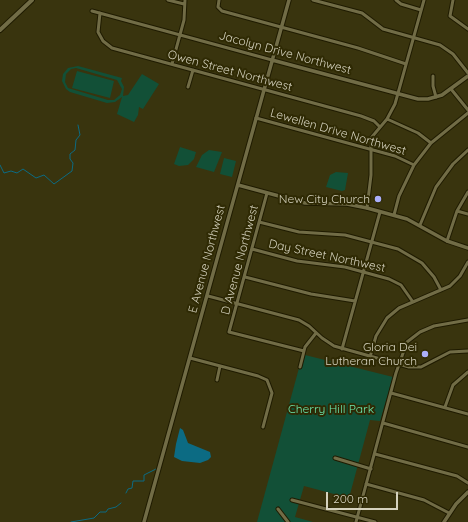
<!DOCTYPE html>
<style>
body{margin:0}
#map{position:relative;width:468px;height:522px;overflow:hidden;background:#39340e;font-family:Quicksand,sans-serif}
canvas{display:block}
.scale{position:absolute;left:326px;top:492px;width:72px;height:18px;box-sizing:border-box;border:2px solid #d5d2be;border-top:0;padding-left:5px;font-size:12px;line-height:14px;white-space:nowrap;color:#d5d2be;-webkit-text-stroke:3px #2f2a04;paint-order:stroke}
</style>
<div id="map">
<canvas width="468" height="522"></canvas>
<div class="scale">200 m</div>
</div>
<script>
const ctx = document.querySelector('canvas').getContext('2d');
ctx.lineJoin = 'round';
function fillPath(path, color) { ctx.fillStyle = color; ctx.fill(path, 'evenodd'); }
const shape = rows => new Path2D(rows.map(r => 'M' + r).join(''));
function trace(path, color, width, dash) { ctx.strokeStyle = color; ctx.lineWidth = width; ctx.lineCap = dash ? 'butt' : 'round'; ctx.setLineDash(dash || []); ctx.stroke(path); }
function label(font, color, halo, rows, align = 'center') {
  ctx.font = font + ' Quicksand,sans-serif'; ctx.lineWidth = 4; ctx.setLineDash([]); ctx.textBaseline = 'middle'; ctx.strokeStyle = halo; ctx.fillStyle = color; for (const [text, x, y, turn = 0] of rows) {
    ctx.save(); ctx.translate(x, y); ctx.rotate((+turn || 0) * Math.PI / 180); ctx.textAlign = isNaN(turn) ? turn : align; if (halo) ctx.strokeText(text, 0, 0); ctx.fillText(text, 0, 0); ctx.restore();
  }
}
fillPath(shape([
 [78,66,122,78,121,81,124,87,123,96,128,95,142,74,159,84,143,109,139,107,138,115,134,122,117,114,122,97,115,102,107,103,70,92,66,89,62,81,63,74,68,68],
 [76,68,117,80,122,89,120,95,114,100,108,100,68,88,65,82,66,74,71,69],
 [77,71,114,81,110,98,72,88],
 [180,147,196,152,194,159,188,165,179,166,174,164],
 [209,150,222,152,214,172,196,167,202,155],
 [224,158,236,161,232,177,220,174],
 [336,172,348,173,345,190,342,191,326,187,330,175],
 [305,355,393,377,380,421,370,420,349,498,304,486,295,517,313,522,257,522,299,368,301,368]
]), '#125037');
fillPath(shape([
 [180,428,183,430,188,443,210,452,211,457,208,460,200,463,182,461,174,457,176,444]
]), '#0c6b83');
trace(shape([
 [0,165,4,173,11,171,17,173,23,169,36,178,44,175,54,184,72,171,73,163,70,159,70,154,75,150,76,140,80,135,78,125],
 [126,493,128,489,132,488,133,481,144,481,144,475,156,469],
 [71,522,94,518,100,512,106,512,108,509,116,507,121,503]
]), '#0c6b83', 1);
const minor = shape([
 [168,0,184,4],
 [219,0,218,7,222,11,358,48,406,64],
 [313,0,362,13,383,29,440,45,453,54,468,73],
 [396,0,401,4,421,10],
 [453,0,450,16,468,29],
 [92,11,272,60],
 [100,13,98,32,103,41,112,48,361,116,374,121,380,127],
 [172,64,184,20,185,0],
 [433,76,433,86,436,97],
 [188,87,193,70],
 [451,89,468,110],
 [256,118,395,156,414,165],
 [387,119,418,133,431,143],
 [267,193,229,332,304,351],
 [367,208,371,175,371,138,387,119,395,104,424,0],
 [457,211,468,214],
 [394,215,399,196,414,165,431,143,468,113],
 [259,222,299,232,345,235,398,249,422,263,434,277,441,290],
 [420,225,436,187,453,164,468,150],
 [447,241,457,211,468,192],
 [252,249,297,261,345,267,389,279,401,285,413,302],
 [245,277,311,294,355,301],
 [208,296,299,320,309,326,322,338,334,346,409,367,421,367,450,352,468,351],
 [342,349,380,212],
 [370,357,376,336,387,318,399,308,450,286,460,276,468,262],
 [190,358,258,376,267,380,272,393,263,427],
 [300,367,305,347,316,333],
 [217,380,220,366],
 [391,393,468,414],
 [445,407,453,385,468,372],
 [383,423,468,447],
 [375,454,457,476,468,483],
 [335,458,371,469],
 [366,484,424,500,449,513],
 [292,500,375,522],
 [278,509,288,522],
 [356,522,396,373,407,342,420,332,434,326,468,320]
]);
const tertiary = shape([
 [272,60,418,99,428,99,442,95,468,76],
 [238,185,305,203,347,204,367,208,407,219,447,241,468,248],
 [144,522,289,0],
 [444,522,456,504,468,492]
]);
const secondary = shape([
 [0,30,32,0]
]);
trace(minor, '#1f1b01', 5);
trace(tertiary, '#1f1b01', 5.5);
trace(secondary, '#1f1b01', 6);
trace(minor, '#716c46', 3);
trace(tertiary, '#716c46', 3.5);
trace(secondary, '#716c46', 4);
for (const [x, y, r, color] of [
 [378,199,4,"#abaffb"],
 [425,354,4,"#abaffb"]
]) { const dot = new Path2D(); dot.arc(x, y, r, 0, 2 * Math.PI); ctx.fillStyle = color; ctx.fill(dot); trace(dot, '#2f2a04', 1.5); }
label('12px', '#d5d2be', '#2f2a04', [
 ["Jacolyn Drive Northwest",285,53,15],
 ["Owen Street Northwest",230,71,15],
 ["Lewellen Drive Northwest",338,132,16],
 ["Day Street Northwest",327,256,12],
 ["E Avenue Northwest",207,259,-75],
 ["D Avenue Northwest",240,260,-75]
]);
label('12px', '#d5d2be', '#2f2a04', [
 ["New City Church",370,199],
 ["Gloria Dei",417,347],
 ["Lutheran Church",417,361]
], 'right');
label('12px', '#6be7ae', '#2f2a04', [
 ["Cherry Hill Park",331,409]
]);
</script>
